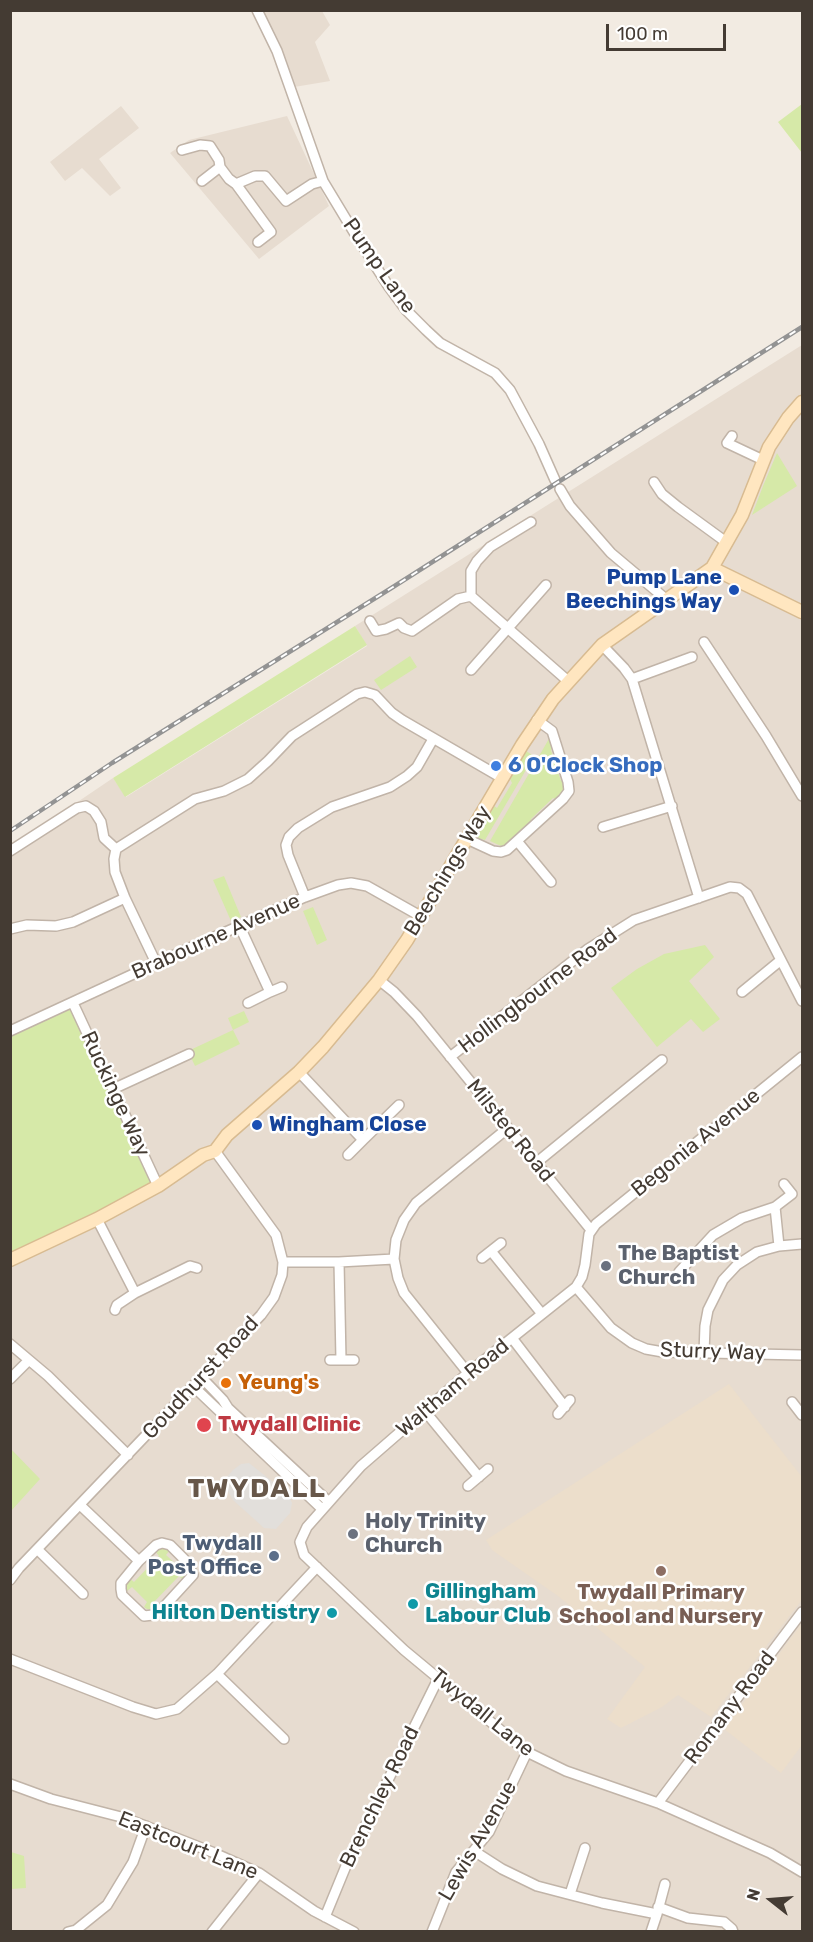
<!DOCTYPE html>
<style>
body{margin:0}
#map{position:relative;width:813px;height:1942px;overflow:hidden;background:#f2ebe2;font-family:Rubik,sans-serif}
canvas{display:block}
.frame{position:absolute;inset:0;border:12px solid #443b33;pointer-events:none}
.north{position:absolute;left:741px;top:1870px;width:60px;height:60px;-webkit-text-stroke:4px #fff;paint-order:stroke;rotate:287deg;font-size:16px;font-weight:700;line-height:24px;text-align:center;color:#443b33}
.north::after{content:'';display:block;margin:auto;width:21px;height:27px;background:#443b33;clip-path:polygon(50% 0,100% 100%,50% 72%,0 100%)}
.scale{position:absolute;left:606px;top:24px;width:120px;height:27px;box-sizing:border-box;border:3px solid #443b33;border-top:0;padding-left:8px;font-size:18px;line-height:21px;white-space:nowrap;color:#443b33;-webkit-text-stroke:4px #fff;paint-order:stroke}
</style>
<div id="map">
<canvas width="813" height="1942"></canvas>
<div class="frame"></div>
<div class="north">N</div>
<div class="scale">100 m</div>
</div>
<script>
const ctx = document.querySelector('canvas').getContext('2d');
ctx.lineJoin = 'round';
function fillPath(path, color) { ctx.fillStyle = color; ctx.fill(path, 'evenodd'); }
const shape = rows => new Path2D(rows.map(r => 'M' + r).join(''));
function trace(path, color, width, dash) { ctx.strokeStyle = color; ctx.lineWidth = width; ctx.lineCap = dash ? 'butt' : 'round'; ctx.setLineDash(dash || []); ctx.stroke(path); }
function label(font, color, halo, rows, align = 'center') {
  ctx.font = font + ' Rubik,sans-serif'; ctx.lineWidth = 5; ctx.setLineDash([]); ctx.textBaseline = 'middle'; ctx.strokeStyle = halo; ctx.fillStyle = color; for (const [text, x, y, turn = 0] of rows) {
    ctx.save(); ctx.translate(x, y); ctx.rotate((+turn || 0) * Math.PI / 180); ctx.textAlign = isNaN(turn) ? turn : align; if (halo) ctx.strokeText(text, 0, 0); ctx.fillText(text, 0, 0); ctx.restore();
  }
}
fillPath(shape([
 [259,11,322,11,330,25,315,42,330,81,294,87],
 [121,106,139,128,99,159,121,188,110,196,82,168,65,181,50,162],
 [287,116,329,206,259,259,170,153,189,140],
 [802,345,802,1931,11,1932,11,847,113,778,126,797,367,646,355,626]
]), '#e7dcd0');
fillPath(shape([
 [729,1384,802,1477,802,1600,711,1717,678,1695,662,1707,621,1728,607,1719,645,1667,558,1596,492,1550,486,1540],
 [802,1623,802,1745,781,1773,724,1729]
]), '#ecdecb');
fillPath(shape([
 [802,104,802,153,778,122],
 [777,453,797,486,752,515,763,486],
 [355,626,367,645,125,797,113,778],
 [410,656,417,667,381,690,374,680],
 [550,737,553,746,551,750,561,781,564,780,563,793,557,800,553,798,531,819,531,824,506,845,501,846,490,841],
 [525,750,532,755,533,758,485,840,472,836,485,817,494,806,497,808,512,783,510,779],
 [224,876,241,917,231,921,213,880],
 [313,907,327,940,317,945,303,911],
 [705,945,714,957,689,981,720,1019,703,1032,691,1019,657,1047,611,988,637,969,664,954],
 [73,1003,158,1186,11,1260,11,1031],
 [244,1011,249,1022,233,1030,240,1044,195,1066,188,1051,233,1030,228,1018],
 [11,1449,40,1479,11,1511],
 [162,1547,170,1550,166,1555,181,1569,185,1565,188,1570,187,1574,183,1580,179,1576,154,1602,158,1607,155,1610,147,1609,144,1607,147,1602,132,1587,127,1591,126,1582,129,1578,134,1582,159,1556,155,1551],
 [11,1852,24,1856,26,1888,11,1889]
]), '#d6e9a8');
fillPath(shape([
 [249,1463,287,1493,292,1503,290,1513,276,1529,264,1528,233,1500,226,1488,226,1478,233,1470,241,1464]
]), '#e2dfdb');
const street = shape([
 [257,10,277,51,323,181,355,234,389,287,406,310,426,330,440,343,495,373,510,390,539,444,555,480],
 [182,150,200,145,210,146,219,160,220,167],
 [202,181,220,167,229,179,236,184],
 [258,242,271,232,236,184,255,176,265,176,286,201,312,184,323,181],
 [732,436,727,443,763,460],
 [654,482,662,494,678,507,726,542],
 [560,489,570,506,611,553,667,600],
 [471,596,568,681],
 [471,596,471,571,477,561,490,547,531,522],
 [370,621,376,631,386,629,399,623,404,628,412,631,458,599,471,596],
 [704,642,766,736,802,796],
 [602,645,624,668,632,679,699,898],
 [471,670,546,585],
 [632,679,692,657],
 [603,827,672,806],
 [467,839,493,851,501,852,507,850,563,799,569,791,568,782,552,731,537,720],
 [517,841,551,882],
 [10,851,77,808,86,806,94,811,101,822,104,838,116,849],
 [305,897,288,855,286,845,289,837,298,828,332,807,390,787,407,776,417,767,433,739],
 [240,927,270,992,248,1003],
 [10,929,27,925,56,926,73,922,125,898],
 [156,963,125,898,115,872,114,859,116,849,195,799,224,791,248,779,268,761,292,736,357,694,365,692,375,695,392,713,402,720,502,778],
 [379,980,394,992,417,1016,591,1230],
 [270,992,282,987],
 [742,992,781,960],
 [73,1003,158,1186],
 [10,1031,194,946,305,897,338,885,351,883,367,886,422,917],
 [450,1057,588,949,634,920,730,887,739,888,747,894,802,1001],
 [802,1057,596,1224,589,1234,585,1265,582,1277,576,1287,468,1373,361,1466,307,1527,300,1542,304,1555,404,1650,527,1752,566,1771,658,1803,770,1853,802,1872],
 [299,1072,363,1140,399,1105],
 [113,1089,189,1054],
 [348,1155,363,1140],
 [536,1163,662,1060],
 [775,1207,792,1194,784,1184],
 [97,1219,135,1293],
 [491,1251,542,1314],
 [482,1258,501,1243],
 [283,1262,339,1262,394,1259],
 [339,1262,341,1360],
 [679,1272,713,1235,742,1218,775,1207,779,1246],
 [576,1287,611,1328,632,1343,646,1349,663,1352,802,1355],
 [115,1310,117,1305,135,1293,190,1266,197,1268],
 [512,1338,565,1407],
 [10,1344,48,1376,128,1455],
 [704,1353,705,1326,708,1310,723,1280,737,1265,757,1252,779,1246,802,1244],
 [330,1360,354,1360],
 [468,1373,404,1293,398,1278,394,1259,396,1240,404,1220,416,1203,508,1128],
 [202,1378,223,1400,228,1408,329,1502],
 [10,1379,29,1360],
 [194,1387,322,1509],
 [792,1402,802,1415],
 [424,1410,479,1477],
 [558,1414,570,1400],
 [468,1486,488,1469],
 [80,1505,139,1561,156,1545,162,1543,170,1545,187,1562,193,1575,161,1610,153,1615,144,1616,122,1595,121,1589,121,1583,139,1561],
 [38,1550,83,1594],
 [10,1580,19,1568,261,1315,274,1297,282,1275,283,1262,276,1235,215,1151],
 [10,1659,133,1707,156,1714,177,1709,217,1674,317,1567],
 [217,1674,284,1739],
 [10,1784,51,1799,125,1818,212,1852,259,1873,314,1911,354,1932],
 [658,1803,802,1612],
 [474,1851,502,1869,537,1886,602,1903,657,1914,665,1884],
 [570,1894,585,1848],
 [658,1907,688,1918,724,1922,732,1929,733,1932],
 [325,1917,348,1861,438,1679],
 [68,1932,76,1930,107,1905,133,1862,146,1826],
 [212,1932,259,1873],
 [432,1932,456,1872,489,1832,527,1752],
 [651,1932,657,1914]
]);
const secondary = shape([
 [712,568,802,612],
 [10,1260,97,1219,158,1186,203,1155,215,1151,227,1135,299,1072,323,1047,379,980,407,940,522,745,553,699,602,645,712,568,742,515,769,447,788,418,802,402]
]);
trace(street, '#c1b4a8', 12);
trace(secondary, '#d8bb91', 15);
trace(street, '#fff', 9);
trace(secondary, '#ffe6c0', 12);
const rail = shape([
 [10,831,112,763,393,587,802,327]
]);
trace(rail, '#939393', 4.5);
trace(rail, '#fff', 2, [7]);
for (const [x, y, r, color] of [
 [734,590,6,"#1a4fb4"],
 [496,766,6,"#3f7fe0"],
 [257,1125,6,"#1a4fb4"],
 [606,1266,6,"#6b7280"],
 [226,1383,6,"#e8710a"],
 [204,1425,8,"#e0444e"],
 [353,1534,6,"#6b7280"],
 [274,1556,6,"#5c6f8a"],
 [661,1571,6,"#8d6e63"],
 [413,1604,6,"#0f9aa8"],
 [332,1613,6,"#0f9aa8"]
]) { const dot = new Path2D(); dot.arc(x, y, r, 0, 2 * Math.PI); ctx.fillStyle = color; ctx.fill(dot); trace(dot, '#fff', 2); }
label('21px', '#443b33', '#fff', [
 ["Pump Lane",379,266,55],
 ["Beechings Way",448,871,-59],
 ["Brabourne Avenue",216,937,-24],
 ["Hollingbourne Road",538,991,-37],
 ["Ruckinge Way",115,1094,65],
 ["Milsted Road",510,1131,51],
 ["Begonia Avenue",696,1143,-39],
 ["Sturry Way",713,1352,2],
 ["Goudhurst Road",201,1378,-47],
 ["Waltham Road",453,1388,-40],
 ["Romany Road",730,1708,-53],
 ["Twydall Lane",482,1713,39],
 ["Brenchley Road",380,1797,-64],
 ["Lewis Avenue",478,1841,-60],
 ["Eastcourt Lane",188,1846,22]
]);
label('bold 21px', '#164399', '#fff', [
 ["Pump Lane",722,578],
 ["Beechings Way",722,602],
 ["Wingham Close",269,1125,"left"]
], 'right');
label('bold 21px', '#366cbe', '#fff', [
 ["6 O'Clock Shop",508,766]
], 'left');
label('bold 21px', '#5b616d', '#fff', [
 ["The Baptist",618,1254],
 ["Church",618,1278],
 ["Holy Trinity",365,1522],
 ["Church",365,1546]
], 'left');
label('bold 21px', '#c56008', '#fff', [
 ["Yeung's",238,1383]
], 'left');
label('bold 21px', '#be3a42', '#fff', [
 ["Twydall Clinic",218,1425]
], 'left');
label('bold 21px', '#4e5e75', '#fff', [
 ["Twydall",262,1544],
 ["Post Office",262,1568]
], 'right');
label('bold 21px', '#0d838f', '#fff', [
 ["Gillingham",425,1592],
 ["Labour Club",425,1616],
 ["Hilton Dentistry",320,1613,"right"]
], 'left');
label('bold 21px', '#785e54', '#fff', [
 ["Twydall Primary",661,1593],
 ["School and Nursery",661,1617]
]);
ctx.letterSpacing = '1.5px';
label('bold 27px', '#675749', '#fff', [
 ["TWYDALL",257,1489]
]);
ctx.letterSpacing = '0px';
</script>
